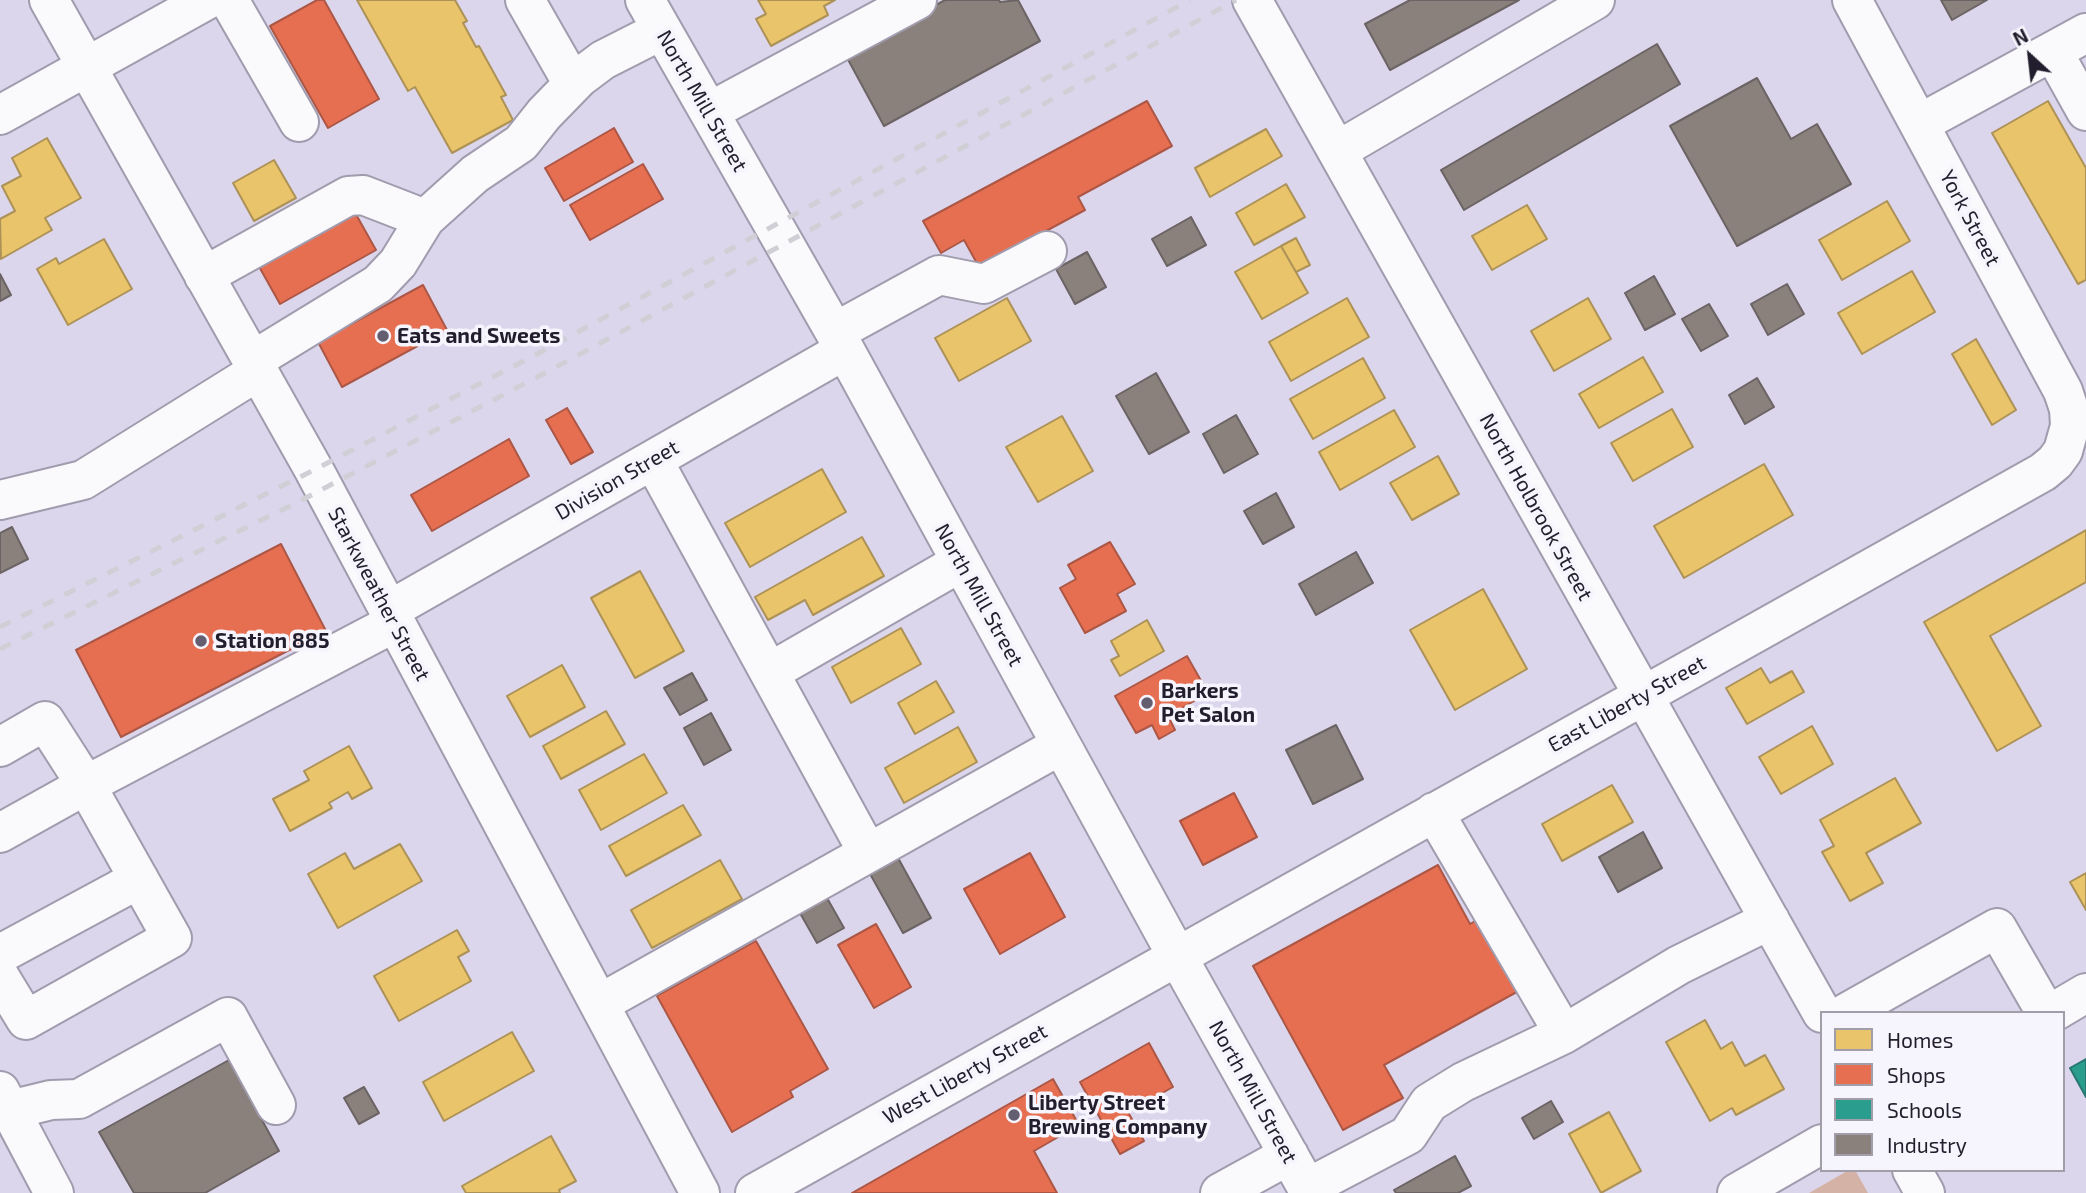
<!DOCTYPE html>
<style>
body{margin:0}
#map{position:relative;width:2086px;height:1193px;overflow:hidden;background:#dcd6ed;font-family:"Exo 2",sans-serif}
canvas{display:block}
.legend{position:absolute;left:1820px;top:1011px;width:245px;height:161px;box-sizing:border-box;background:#f6f4fc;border:2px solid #a19ea9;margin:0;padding:9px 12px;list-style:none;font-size:21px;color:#221e2d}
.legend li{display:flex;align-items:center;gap:14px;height:35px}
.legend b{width:35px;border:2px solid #a19ea9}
.north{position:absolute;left:1995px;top:21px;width:70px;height:70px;-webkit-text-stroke:5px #f6f4fc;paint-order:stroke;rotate:333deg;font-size:19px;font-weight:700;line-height:28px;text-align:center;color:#221e2d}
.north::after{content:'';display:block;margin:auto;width:24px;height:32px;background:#221e2d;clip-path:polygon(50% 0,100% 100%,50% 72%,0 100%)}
</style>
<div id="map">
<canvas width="2086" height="1193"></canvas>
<ul class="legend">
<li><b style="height:19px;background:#e9c46a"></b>Homes</li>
<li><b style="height:19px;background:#e76f51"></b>Shops</li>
<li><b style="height:19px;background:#2a9d8f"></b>Schools</li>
<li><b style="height:19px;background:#8a817c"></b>Industry</li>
</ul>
<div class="north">N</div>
</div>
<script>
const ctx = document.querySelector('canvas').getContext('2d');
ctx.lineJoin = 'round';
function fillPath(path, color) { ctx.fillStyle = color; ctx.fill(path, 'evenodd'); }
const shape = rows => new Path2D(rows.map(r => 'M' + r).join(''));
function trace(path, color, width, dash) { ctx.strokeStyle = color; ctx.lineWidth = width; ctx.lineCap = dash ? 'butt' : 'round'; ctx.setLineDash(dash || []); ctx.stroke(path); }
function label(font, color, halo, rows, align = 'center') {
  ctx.font = font + ' "Exo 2",sans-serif'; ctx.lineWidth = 7; ctx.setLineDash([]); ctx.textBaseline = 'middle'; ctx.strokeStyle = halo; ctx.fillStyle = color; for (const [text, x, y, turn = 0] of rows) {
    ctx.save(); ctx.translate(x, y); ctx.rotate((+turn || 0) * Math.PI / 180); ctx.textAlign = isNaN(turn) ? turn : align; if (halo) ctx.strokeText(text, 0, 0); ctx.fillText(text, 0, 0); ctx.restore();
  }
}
fillPath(shape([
 [1849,1170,1855,1170,1868,1193,1809,1193]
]), '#d4b2a5');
const homes = shape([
 [357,0,455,0,467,21,463,23,476,47,479,46,506,95,501,97,513,120,452,153,415,87,408,91,357,0],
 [758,0,835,0,824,6,828,15,771,46,756,19,766,14,758,0],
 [2048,101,2086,168,2086,280,2078,284,1992,133,2048,101],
 [1266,129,1282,156,1210,197,1195,168,1266,129],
 [47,138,81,198,45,218,52,230,1,259,0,219,15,211,2,186,21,176,12,158,47,138],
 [274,160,296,198,254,221,233,183,274,160],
 [1286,184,1305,217,1254,245,1236,213,1286,184],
 [1887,201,1910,241,1842,280,1819,240,1887,201],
 [1527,205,1547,239,1492,270,1472,236,1527,205],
 [1296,238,1310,265,1296,272,1281,246,1296,238],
 [104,239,132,289,68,325,37,269,56,258,59,264,104,239],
 [1281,246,1308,293,1262,319,1235,272,1281,246],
 [1912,271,1935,312,1862,354,1838,313,1912,271],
 [1007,298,1031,341,959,381,935,338,1007,298],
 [1347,298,1369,337,1291,381,1269,342,1347,298],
 [1588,298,1611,339,1554,371,1531,331,1588,298],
 [1976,339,2016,410,1992,425,1952,354,1976,339],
 [1643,357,1663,392,1599,428,1579,394,1643,357],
 [1363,358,1385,398,1313,439,1290,399,1363,358],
 [1672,409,1693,447,1633,481,1611,443,1672,409],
 [1394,410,1415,447,1340,490,1319,452,1394,410],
 [1062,416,1093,471,1038,502,1006,447,1062,416],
 [1438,456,1459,494,1412,520,1390,483,1438,456],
 [1764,464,1793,515,1684,578,1654,526,1764,464],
 [822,469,846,512,750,567,725,523,822,469],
 [2086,530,2086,582,1990,636,2041,726,1997,751,1924,622,2086,530],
 [862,537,884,576,813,615,805,600,768,620,755,597,862,537],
 [640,571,684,651,635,678,591,598,640,571],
 [1483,589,1527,669,1455,710,1410,630,1483,589],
 [1147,620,1164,651,1120,676,1111,660,1119,656,1111,641,1147,620],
 [901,628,921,664,851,703,832,667,901,628],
 [562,665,585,707,530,737,507,696,562,665],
 [1761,668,1770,683,1792,671,1804,692,1747,724,1726,688,1761,668],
 [936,681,954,712,915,734,898,703,936,681],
 [606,711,625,744,561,779,543,746,606,711],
 [1812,726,1833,764,1781,794,1759,757,1812,726],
 [958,727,977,762,904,803,885,768,958,727],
 [349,746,372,788,352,799,348,792,329,803,332,808,290,831,273,799,309,780,304,771,349,746],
 [644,754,667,793,601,830,579,790,644,754],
 [1895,778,1921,823,1866,853,1883,883,1850,901,1822,852,1834,846,1820,820,1895,778],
 [1612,785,1633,822,1562,861,1542,824,1612,785],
 [683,805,701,835,626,876,609,846,683,805],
 [400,844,422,881,338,928,308,874,345,853,354,869,400,844],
 [720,860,742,899,652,948,631,910,720,860],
 [2086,873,2086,910,2070,882,2086,873],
 [457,930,469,951,458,957,471,981,399,1021,374,976,457,930],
 [1705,1020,1721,1049,1732,1042,1745,1066,1765,1055,1784,1089,1736,1115,1732,1108,1710,1121,1666,1042,1705,1020],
 [512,1032,534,1071,444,1121,423,1082,512,1032],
 [1609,1112,1641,1171,1601,1193,1569,1134,1609,1112],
 [551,1136,576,1181,559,1190,560,1193,466,1193,462,1186,551,1136]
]);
fillPath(homes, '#e9c46a');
trace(homes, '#ad9258', 2);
const shops = shape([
 [317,0,324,0,379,99,328,128,270,26,317,0],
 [1147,101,1172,146,1078,197,1085,210,979,267,964,240,941,253,923,221,1147,101],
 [614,128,633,162,564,201,545,168,614,128],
 [643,164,663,199,590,240,570,205,643,164],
 [353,209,376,250,280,304,257,263,353,209],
 [423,285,447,330,342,387,318,342,423,285],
 [567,408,593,452,571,464,546,420,567,408],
 [509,439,529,476,432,531,411,495,509,439],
 [1110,542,1135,584,1117,594,1126,611,1085,633,1060,588,1076,579,1068,565,1110,542],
 [281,544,326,631,121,737,76,650,281,544],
 [1187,656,1208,693,1168,716,1175,730,1159,739,1152,725,1136,733,1115,696,1187,656],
 [1234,793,1257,837,1203,865,1180,821,1234,793],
 [1030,853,1065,917,1000,954,964,889,1030,853],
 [1438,865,1470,924,1484,916,1524,988,1384,1065,1403,1098,1343,1130,1253,966,1438,865],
 [876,924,911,987,874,1008,838,945,876,924],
 [756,941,828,1069,790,1091,793,1097,732,1132,657,996,756,941],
 [1149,1043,1173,1087,1128,1112,1144,1141,1120,1154,1080,1082,1149,1043],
 [1053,1079,1079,1125,1034,1151,1057,1193,852,1193,1053,1079]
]);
fillPath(shops, '#e76f51');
trace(shops, '#ac5746', 2);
const schools = shape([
 [2086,1059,2086,1097,2070,1068,2086,1059]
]);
fillPath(schools, '#2a9d8f');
trace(schools, '#287772', 2);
const industry = shape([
 [945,0,999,0,1000,2,1018,0,1040,41,884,126,845,54,945,0],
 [1410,0,1519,0,1390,70,1365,24,1410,0],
 [1941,0,1987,0,1952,20,1941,0],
 [1657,44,1680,84,1464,210,1441,170,1657,44],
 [1757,78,1791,139,1817,124,1851,184,1737,246,1670,126,1757,78],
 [1191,217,1206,245,1167,266,1152,239,1191,217],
 [1087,252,1106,287,1075,304,1056,269,1087,252],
 [0,274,11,295,0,301,0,274],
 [1654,276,1675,314,1645,330,1625,293,1654,276],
 [1787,284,1804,314,1768,335,1751,304,1787,284],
 [1709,304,1728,336,1701,351,1682,319,1709,304],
 [1156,373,1189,432,1149,454,1116,396,1156,373],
 [1757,378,1774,407,1745,424,1729,395,1757,378],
 [1236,415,1258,454,1224,473,1203,434,1236,415],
 [1276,493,1294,527,1263,544,1244,511,1276,493],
 [12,527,28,559,0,573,0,533,12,527],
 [1356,552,1373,583,1316,615,1299,584,1356,552],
 [692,673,707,700,680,715,664,688,692,673],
 [711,713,731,750,704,765,684,728,711,713],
 [1336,725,1363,779,1313,804,1286,750,1336,725],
 [1643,832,1662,868,1618,892,1599,857,1643,832],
 [897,856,931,918,903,933,869,872,897,856],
 [827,898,844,928,817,943,800,913,827,898],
 [229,1060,279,1151,205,1193,134,1193,99,1132,229,1060],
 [364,1087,379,1113,359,1124,344,1098,364,1087],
 [1551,1101,1563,1122,1534,1139,1522,1118,1551,1101],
 [1455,1156,1471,1186,1458,1193,1396,1193,1394,1190,1455,1156]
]);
fillPath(industry, '#8a817c');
trace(industry, '#6b6364', 2);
const minor = shape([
 [49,0,314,470,700,1193],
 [229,0,299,122],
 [525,0,573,84],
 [645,0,845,350,1177,956,1310,1193],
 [1252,0,1822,1013],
 [2053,52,2086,111],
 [709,112,917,0],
 [0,115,207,0],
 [1919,124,2086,33],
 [1337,151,1595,0],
 [204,276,348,196,363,195,425,219],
 [835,332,939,275,984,284,1047,251],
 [252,361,378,284,398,263,425,219,475,174,521,143,544,114,579,78,603,60,662,30],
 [653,460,868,853],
 [0,500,83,480,258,371],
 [388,611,845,350],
 [770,672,961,562],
 [0,747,45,721,86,785,0,833],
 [1434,812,1564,1034],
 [0,954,139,879],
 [0,977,26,1020,172,938,86,785,394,623],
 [599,1004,1061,745],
 [1846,1013,1997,928,2046,1013],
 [2052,1013,2086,993],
 [0,1091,54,1193],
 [10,1110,51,1100,79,1099,228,1017,276,1105],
 [1912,1170,1925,1193],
 [1307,1188,1408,1135,1429,1103,1463,1082,1564,1034,1679,965,1770,920],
 [755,1193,2043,472,2055,462,2063,451,2070,426,2069,409,2063,391,1852,0],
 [1220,1193,1289,1155],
 [1737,1193,1822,1144]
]);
trace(minor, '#a09bad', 42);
trace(minor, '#faf9fc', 38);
trace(shape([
 [0,627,314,470,537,354,1190,0],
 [0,649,294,504,545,373,1236,0]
]), '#d1cfd6', 5, [12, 12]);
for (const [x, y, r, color] of [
 [383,336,7,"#635e70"],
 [201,641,7,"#635e70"],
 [1147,703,7,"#635e70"],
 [1014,1115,7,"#635e70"]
]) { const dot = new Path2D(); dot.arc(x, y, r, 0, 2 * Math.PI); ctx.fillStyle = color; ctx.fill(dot); trace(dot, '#f6f4fc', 2.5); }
label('21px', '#221e2d', '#f6f4fc', [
 ["North Mill Street",702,101,60],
 ["York Street",1970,218,62],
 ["Division Street",617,480,-30],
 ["North Holbrook Street",1536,507,61],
 ["Starkweather Street",379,594,62],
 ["North Mill Street",979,595,61],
 ["East Liberty Street",1627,704,-29],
 ["West Liberty Street",965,1074,-29],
 ["North Mill Street",1253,1092,61]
]);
label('bold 21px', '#221e2d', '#f6f4fc', [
 ["Eats and Sweets",397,336],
 ["Station 885",215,641],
 ["Barkers",1161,691],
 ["Pet Salon",1161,715],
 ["Liberty Street",1028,1103],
 ["Brewing Company",1028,1127]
], 'left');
</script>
